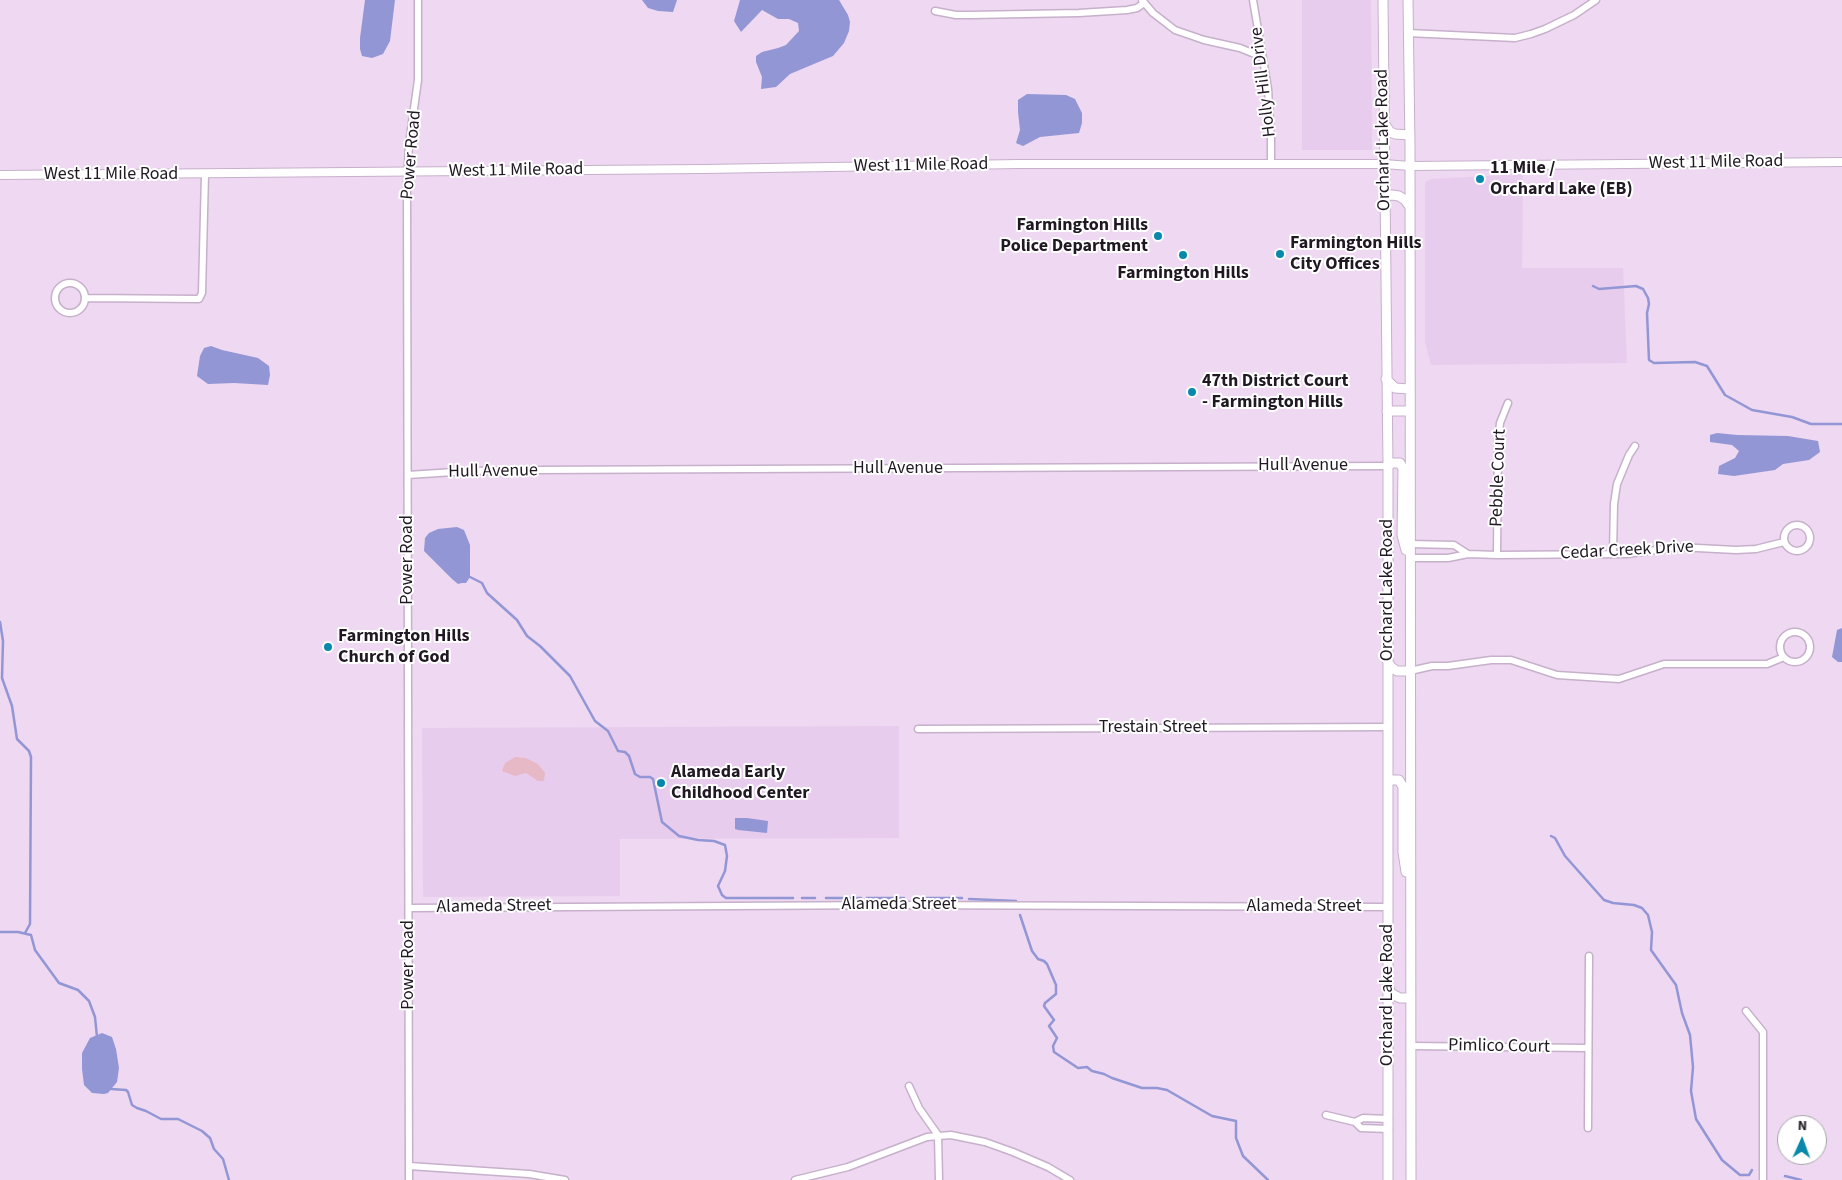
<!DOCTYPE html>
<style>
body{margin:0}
#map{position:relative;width:1842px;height:1180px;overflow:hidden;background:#eed8f2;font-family:"Source Sans 3",sans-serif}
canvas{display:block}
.north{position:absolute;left:1777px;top:1115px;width:50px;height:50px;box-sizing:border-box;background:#fff;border:1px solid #a6a3a7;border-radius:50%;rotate:2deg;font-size:14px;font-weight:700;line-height:20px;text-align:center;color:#201822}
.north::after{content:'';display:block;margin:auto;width:18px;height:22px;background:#0888aa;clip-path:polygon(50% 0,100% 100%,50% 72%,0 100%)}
</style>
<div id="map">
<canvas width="1842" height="1180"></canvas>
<div class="north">N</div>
</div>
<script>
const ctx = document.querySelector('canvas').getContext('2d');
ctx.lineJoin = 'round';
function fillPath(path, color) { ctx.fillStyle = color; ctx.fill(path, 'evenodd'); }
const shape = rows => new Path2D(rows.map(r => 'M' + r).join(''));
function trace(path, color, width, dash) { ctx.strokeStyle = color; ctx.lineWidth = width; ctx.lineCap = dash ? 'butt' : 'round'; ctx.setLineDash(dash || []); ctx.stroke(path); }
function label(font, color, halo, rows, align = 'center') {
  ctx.font = font + ' "Source Sans 3",sans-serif'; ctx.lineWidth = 4; ctx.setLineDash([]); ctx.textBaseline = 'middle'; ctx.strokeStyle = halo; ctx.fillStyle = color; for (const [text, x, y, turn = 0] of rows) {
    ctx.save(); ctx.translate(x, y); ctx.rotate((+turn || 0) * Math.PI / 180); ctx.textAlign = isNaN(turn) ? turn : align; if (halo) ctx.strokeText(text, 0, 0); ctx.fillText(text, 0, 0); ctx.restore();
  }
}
fillPath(shape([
 [1302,0,1371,0,1372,150,1302,150],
 [1523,174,1522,268,1623,268,1627,363,1431,365,1425,342,1425,182,1431,179],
 [899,726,899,838,620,839,620,896,423,897,422,728]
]), '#e8cced');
fillPath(shape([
 [515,757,526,758,538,764,545,773,544,781,538,781,526,773,515,776,502,771,505,763]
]), '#e7b8c5');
fillPath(shape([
 [365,0,395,0,390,41,383,54,372,58,362,56,360,49,360,38],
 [642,0,677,0,673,12,658,11,648,8],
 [740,0,839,0,848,15,850,22,849,31,844,43,833,56,790,74,776,87,761,89,762,77,756,62,756,56,762,52,778,48,786,45,799,31,798,23,789,19,778,19,762,10,741,32,734,21],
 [1027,94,1066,95,1075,99,1082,113,1082,123,1079,133,1040,137,1023,146,1016,143,1020,130,1018,112,1018,100],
 [211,346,222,350,258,358,269,366,270,375,268,385,234,383,208,384,197,376,200,356,204,348],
 [1717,433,1737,435,1788,436,1818,441,1820,452,1809,460,1783,464,1775,470,1734,476,1718,474,1719,466,1735,458,1739,451,1732,445,1710,442,1710,435],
 [457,527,464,530,470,545,470,577,466,583,462,583,458,584,452,579,424,551,425,538,429,533,438,529],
 [1842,628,1842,662,1838,662,1832,657,1837,630],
 [735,818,747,818,768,821,767,833,738,830,735,829],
 [102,1033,112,1037,116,1049,119,1068,117,1082,108,1093,104,1094,92,1093,84,1085,82,1069,82,1053,90,1038]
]), '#9396d4');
trace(shape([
 [1593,286,1599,289,1636,286,1643,289,1648,298,1649,304,1647,313,1649,360,1654,363,1695,362,1707,366,1725,395,1752,410,1792,417,1811,424,1842,424],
 [470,577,482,583,487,593,517,620,527,636,540,646,570,676,595,721,608,731,618,751,625,752,629,756,635,774,640,777,650,777,653,779,662,822,679,836,698,840,714,841,725,845,727,856,725,871,718,886,722,895,726,898,793,898],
 [0,622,3,641,2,678,12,706,17,739,29,751,31,757,30,924,25,933],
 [1551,836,1555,838,1565,856,1604,900,1613,903,1634,905,1642,908,1648,915,1652,932,1651,950,1676,985,1682,1013,1690,1035,1693,1067,1691,1091,1696,1119,1722,1160,1740,1175,1749,1175,1752,1170],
 [802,898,815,898],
 [826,898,861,898],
 [867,898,904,898],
 [914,898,962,898],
 [969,899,1016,901],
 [1020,915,1032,951,1038,959,1044,961,1047,964,1056,985,1056,994,1045,1003,1044,1006,1054,1020,1049,1026,1057,1038,1053,1046,1054,1052,1078,1068,1087,1067,1092,1071,1104,1074,1112,1078,1142,1088,1157,1088,1167,1090,1212,1116,1236,1121,1236,1138,1243,1156,1268,1180],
 [0,932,18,932,31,935,35,950,59,983,78,990,89,1001,95,1017,97,1037],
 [110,1087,111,1089,126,1090,128,1092,132,1105,137,1108,146,1111,161,1119,178,1119,202,1131,210,1138,214,1149,223,1159,229,1180],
 [1785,1176,1801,1180]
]), '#9396d4', 2.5);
const minor = shape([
 [1142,0,1153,13,1175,30,1204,40,1240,48,1262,57],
 [1253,0,1268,89,1271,139,1271,164],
 [935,11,956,15,971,15,1079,13,1127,10,1137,8,1144,3],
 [1408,33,1515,38,1531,34,1545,29,1574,15,1596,0],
 '55 298a15 15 0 1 1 30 0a15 15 0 1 1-30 0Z',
 [85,298,199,299,202,293,205,174],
 [408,475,469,471,534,470,1388,466],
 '1784 538a13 13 0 1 1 26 0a13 13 0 1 1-26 0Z',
 [1410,544,1454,545,1468,554],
 [1613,554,1614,504,1617,484,1629,455,1635,446],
 [1497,555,1498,441,1500,423,1508,403],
 [1410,558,1448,558,1468,554,1497,555,1627,554,1678,547,1736,550,1756,549,1784,542],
 '1780 647a15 15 0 1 1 30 0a15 15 0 1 1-30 0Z',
 [1410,671,1432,666,1448,666,1491,660,1511,660,1557,675,1619,679,1664,664,1767,664,1784,657],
 [918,729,1388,727],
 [409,908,893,905,1388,907],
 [1746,1011,1763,1032,1763,1180],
 [1411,1046,1588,1048],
 [909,1086,919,1108,938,1135,939,1180],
 [1326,1115,1355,1122,1361,1128,1389,1129],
 [1355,1122,1363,1118,1389,1119],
 [1588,1128,1589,956],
 [409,1166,529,1174,565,1180],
 [409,1180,407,186,409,144,418,80,418,0],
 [795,1180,848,1167,927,1137,951,1135,985,1142,1013,1152,1048,1167,1070,1180]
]);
const tertiary = shape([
 [0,175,703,169,1019,164,1384,164,1410,166,1842,162]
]);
const secondary = shape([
 [1383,0,1388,466,1388,1180],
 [1408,0,1410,146,1411,1180],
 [1384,123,1390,132,1395,134,1410,135],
 [1385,196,1392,195,1399,196,1405,200,1410,207],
 [1386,379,1395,388,1409,389],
 [1387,411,1410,411],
 [1388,466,1392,463,1400,463,1403,469,1402,535,1406,550],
 [1387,660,1391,667,1397,671,1410,671],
 [1388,780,1399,780,1403,787,1403,852,1406,872],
 [1388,986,1391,993,1396,996,1400,998,1411,998]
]);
trace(minor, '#c6b0ca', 9);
trace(tertiary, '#c6b0ca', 10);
trace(secondary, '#c6b0ca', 11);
trace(minor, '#fff', 6);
trace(tertiary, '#fff', 8);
trace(secondary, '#fff', 9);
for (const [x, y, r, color] of [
 [1480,179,5,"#0888aa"],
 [1158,236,5,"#0888aa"],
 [1280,254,5,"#0888aa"],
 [1183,255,5,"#0888aa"],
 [1192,392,5,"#0888aa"],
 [328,647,5,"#0888aa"],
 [661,783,5,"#0888aa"]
]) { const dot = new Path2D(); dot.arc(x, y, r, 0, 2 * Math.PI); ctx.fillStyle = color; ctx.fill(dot); trace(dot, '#fff', 2); }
label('18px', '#201822', '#fff', [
 ["Holly Hill Drive",1264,82,-97],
 ["Orchard Lake Road",1384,140,-91],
 ["Power Road",412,155,-85],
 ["West 11 Mile Road",1716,163,-1],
 ["West 11 Mile Road",921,166,-1],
 ["West 11 Mile Road",516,171,-1],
 ["West 11 Mile Road",111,175],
 ["Hull Avenue",1303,466],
 ["Hull Avenue",898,469],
 ["Hull Avenue",493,472,-1],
 ["Pebble Court",1499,478,-88],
 ["Cedar Creek Drive",1627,551,-3],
 ["Power Road",408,560,-90],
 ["Orchard Lake Road",1388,590,-90],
 ["Trestain Street",1153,728],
 ["Alameda Street",899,905],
 ["Alameda Street",494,907,-1],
 ["Alameda Street",1304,907],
 ["Power Road",409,965,-90],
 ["Orchard Lake Road",1388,995,-90],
 ["Pimlico Court",1499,1047,1]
]);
label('bold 18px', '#201822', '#fff', [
 ["11 Mile /",1490,169],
 ["Orchard Lake (EB)",1490,190],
 ["Farmington Hills",1148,226,"right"],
 ["Police Department",1148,247,"right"],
 ["Farmington Hills",1290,244],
 ["City Offices",1290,265],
 ["Farmington Hills",1183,274,"center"],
 ["47th District Court",1202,382],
 ["- Farmington Hills",1202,403],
 ["Farmington Hills",338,637],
 ["Church of God",338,658],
 ["Alameda Early",671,773],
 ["Childhood Center",671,794]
], 'left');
</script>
